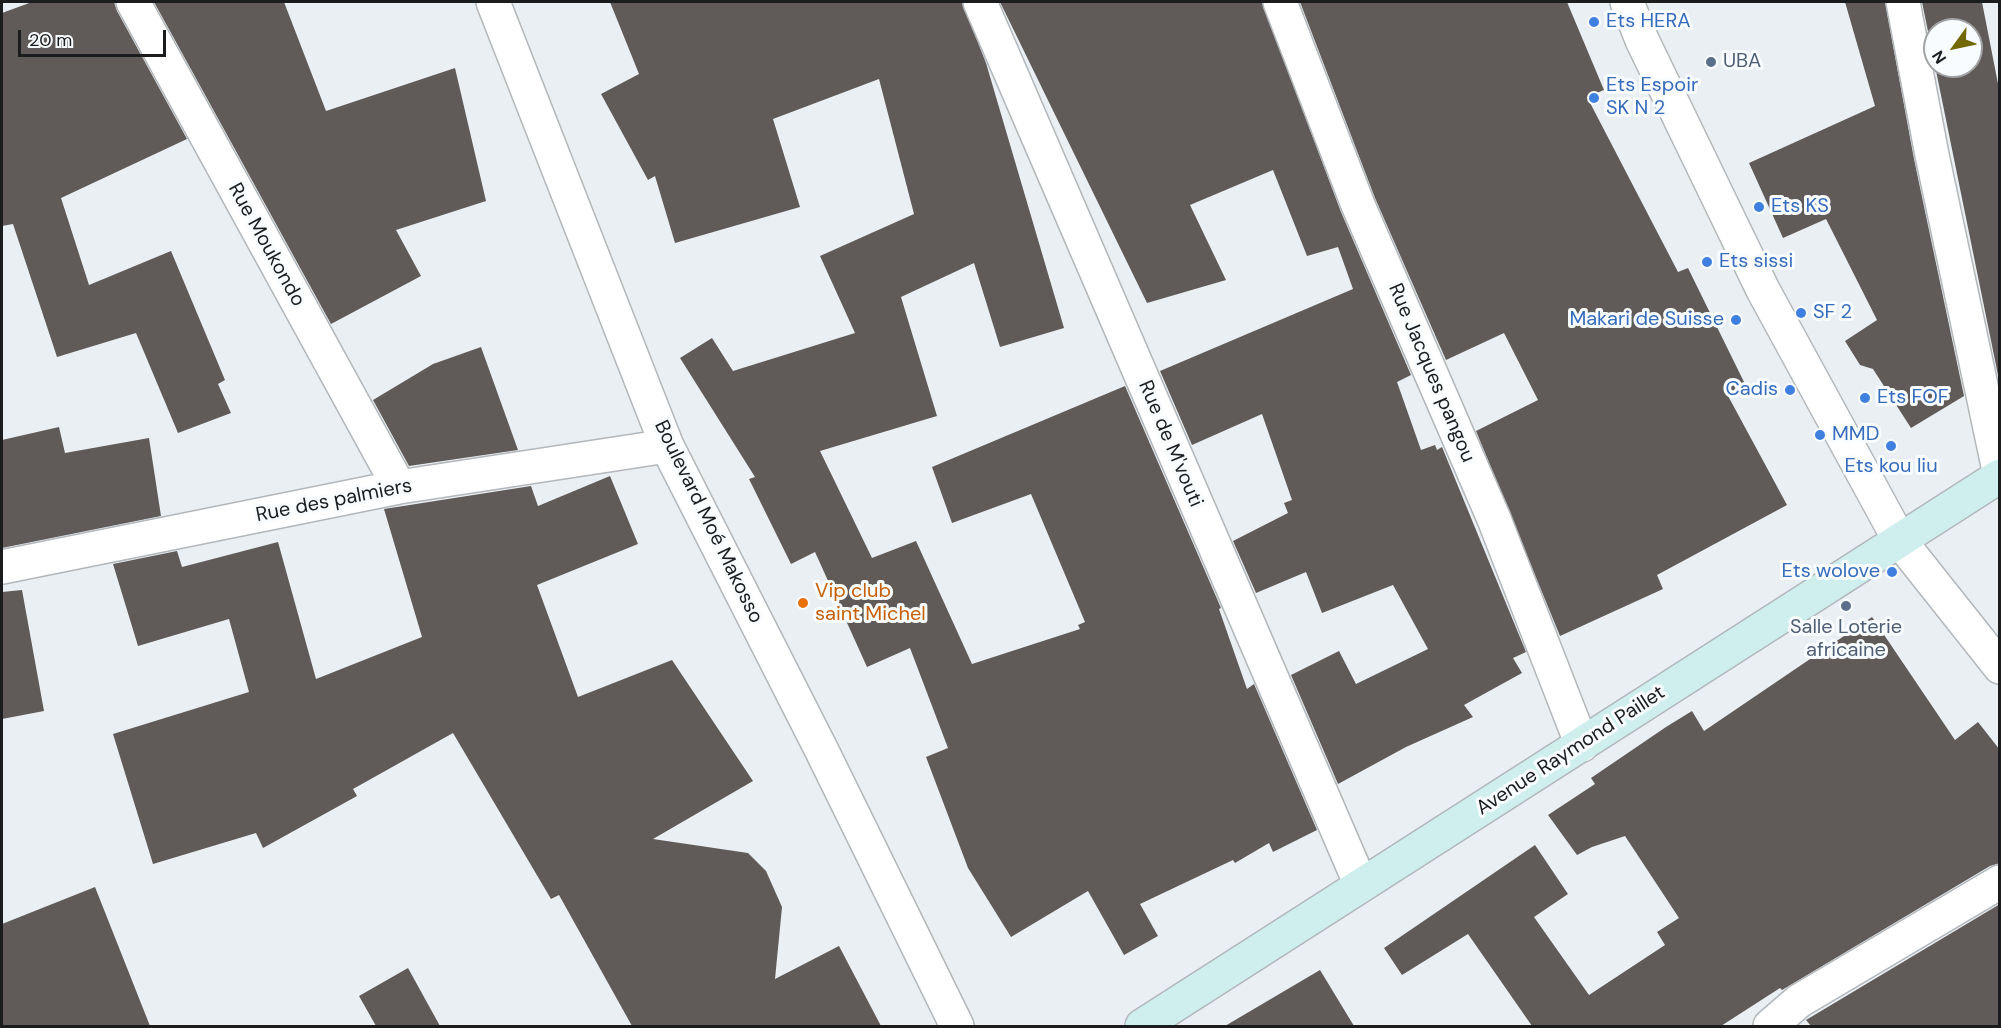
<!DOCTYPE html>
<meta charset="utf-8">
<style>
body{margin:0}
#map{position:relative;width:2001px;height:1028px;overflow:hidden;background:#eaeff3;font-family:"DM Sans",sans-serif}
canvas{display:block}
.frame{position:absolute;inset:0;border:3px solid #1b1c1e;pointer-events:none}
.north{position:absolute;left:1923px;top:18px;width:60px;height:60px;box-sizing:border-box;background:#f9fcff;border:2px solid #a0a2a5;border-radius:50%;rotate:237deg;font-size:16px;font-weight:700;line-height:24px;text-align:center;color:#1b1c1e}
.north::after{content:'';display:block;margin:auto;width:21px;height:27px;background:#726900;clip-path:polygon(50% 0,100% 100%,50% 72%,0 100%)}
.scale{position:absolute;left:18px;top:30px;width:148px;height:27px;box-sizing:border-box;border:3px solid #1b1c1e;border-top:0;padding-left:8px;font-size:18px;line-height:21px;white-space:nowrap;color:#1b1c1e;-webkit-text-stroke:4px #f9fcff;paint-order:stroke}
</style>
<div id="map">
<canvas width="2001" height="1028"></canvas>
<div class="frame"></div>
<div class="north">N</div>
<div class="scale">20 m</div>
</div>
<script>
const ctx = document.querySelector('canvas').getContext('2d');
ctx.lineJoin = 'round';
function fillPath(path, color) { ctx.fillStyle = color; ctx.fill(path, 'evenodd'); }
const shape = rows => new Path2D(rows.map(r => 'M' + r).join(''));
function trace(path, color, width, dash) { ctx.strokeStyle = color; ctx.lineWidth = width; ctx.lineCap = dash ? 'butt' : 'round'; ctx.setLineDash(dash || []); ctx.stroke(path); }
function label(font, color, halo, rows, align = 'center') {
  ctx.font = font + ' "DM Sans",sans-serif'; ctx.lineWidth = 6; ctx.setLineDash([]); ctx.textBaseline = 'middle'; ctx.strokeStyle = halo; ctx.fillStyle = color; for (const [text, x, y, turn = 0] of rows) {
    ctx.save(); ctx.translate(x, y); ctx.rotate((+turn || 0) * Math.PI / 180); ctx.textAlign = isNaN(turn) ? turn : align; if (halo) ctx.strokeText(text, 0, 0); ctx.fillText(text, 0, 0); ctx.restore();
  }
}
fillPath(shape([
 [32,2,114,2,117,11,187,139,61,198,89,285,171,251,225,380,218,384,231,413,178,433,136,333,57,357,13,224,2,226,2,13],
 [154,2,284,2,326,111,455,68,486,201,396,230,421,276,331,324],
 [610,2,962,2,986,63,1064,328,1000,347,974,263,901,297,937,416,820,451,872,558,916,541,972,664,1080,629,1078,625,1085,622,1031,494,952,523,932,467,1125,386,1221,608,1219,609,1247,689,1254,684,1317,830,1273,852,1269,843,1235,863,1233,860,1140,904,1158,936,1124,955,1088,891,1011,937,968,868,926,757,948,748,910,648,867,667,815,552,791,564,749,479,755,477,680,358,712,338,733,371,855,333,820,256,914,214,879,79,773,119,800,207,675,243,655,176,648,180,601,94,639,74],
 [1000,2,1262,2,1341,212,1411,375,1397,382,1421,450,1435,445,1437,450,1442,447,1526,652,1513,658,1522,673,1464,705,1473,717,1406,747,1338,784,1291,675,1339,651,1356,684,1428,649,1393,585,1322,613,1306,572,1256,593,1233,541,1288,513,1284,503,1292,500,1262,414,1192,445,1160,371,1353,289,1338,247,1307,256,1273,170,1190,205,1226,280,1147,303],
 [1300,2,1567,2,1604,90,1587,97,1678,272,1688,268,1745,384,1727,394,1787,505,1657,575,1663,589,1560,636,1476,431,1538,400,1504,333,1446,360,1375,198],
 [1845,2,1885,2,1914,159,1964,396,1911,428,1873,369,1860,365,1845,341,1877,320,1826,219,1783,238,1749,163,1875,106],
 [1922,2,1982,2,2000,94,1998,375],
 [1935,30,1971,30,1971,66,1935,66],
 [481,347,518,450,409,466,373,400,433,364],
 [59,427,65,453,149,438,161,516,2,548,2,440],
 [610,476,638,544,537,585,578,697,672,660,753,781,653,839,748,853,766,871,782,907,775,979,839,946,881,1026,632,1026,559,895,551,899,453,733,353,789,357,796,263,848,256,833,153,864,113,734,249,692,229,619,138,646,113,564,177,551,182,567,278,542,316,679,422,637,384,509,531,486,538,506],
 [22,590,44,711,2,719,2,592],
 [1872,617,1955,740,1978,722,2000,750,2000,863,1990,866,1782,990,1780,988,1721,1026,1532,1026,1468,934,1402,975,1384,948,1535,845,1568,894,1534,917,1589,995,1665,945,1657,932,1679,918,1625,836,1592,847,1577,855,1548,815,1595,784,1591,778,1666,727,1692,711,1704,731],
 [95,887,150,1026,2,1026,2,924],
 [2000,904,2000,1026,1811,1026,1806,1020],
 [408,968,440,1026,376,1026,359,996],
 [1320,970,1354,1026,1225,1026]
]), '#605b58');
const street = shape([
 [133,2,399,487],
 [493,2,667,446,822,751,957,1026],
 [980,2,1361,885],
 [1280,2,1358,205,1494,519,1582,745],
 [1627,2,1642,40,1763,290,1900,541,2000,667],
 [1903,2,1932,155,2000,475],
 [2,567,399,487,667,446],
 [1770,1026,1799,1001,2000,882]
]);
const secondary = shape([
 [1142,1026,2000,476]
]);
trace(street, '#b2b7bb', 36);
trace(secondary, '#b2b7bb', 36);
trace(street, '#fff', 33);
trace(secondary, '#ceefed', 33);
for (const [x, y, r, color] of [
 [1594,22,6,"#3f7fe0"],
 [1711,62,6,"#5c6f8a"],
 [1594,98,6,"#3f7fe0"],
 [1759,207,6,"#3f7fe0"],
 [1707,262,6,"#3f7fe0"],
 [1801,313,6,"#3f7fe0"],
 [1736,320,6,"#3f7fe0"],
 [1790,390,6,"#3f7fe0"],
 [1865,398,6,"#3f7fe0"],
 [1820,435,6,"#3f7fe0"],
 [1891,446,6,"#3f7fe0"],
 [1892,572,6,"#3f7fe0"],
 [803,603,6,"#e8710a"],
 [1846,606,6,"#5c6f8a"]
]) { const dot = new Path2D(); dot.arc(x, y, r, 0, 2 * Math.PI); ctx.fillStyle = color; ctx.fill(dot); trace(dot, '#f9fcff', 2); }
label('20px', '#366cbe', '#f9fcff', [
 ["Ets HERA",1606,22],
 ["Ets Espoir",1606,86],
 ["SK N 2",1606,109],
 ["Ets KS",1771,207],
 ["Ets sissi",1719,262],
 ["SF 2",1813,313],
 ["Makari de Suisse",1724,320,"right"],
 ["Cadis",1778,390,"right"],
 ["Ets FOF",1877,398],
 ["MMD",1832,435],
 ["Ets kou liu",1891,467,"center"],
 ["Ets wolove",1880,572,"right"]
], 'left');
label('20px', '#4e5e75', '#f9fcff', [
 ["UBA",1723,62],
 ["Salle Loterie",1846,628,"center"],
 ["africaine",1846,651,"center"]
], 'left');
label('20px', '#1b1c1e', '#f9fcff', [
 ["Rue Moukondo",266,245,61],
 ["Rue Jacques pangou",1431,373,67],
 ["Rue de M'vouti",1170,444,67],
 ["Rue des palmiers",334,501,-11],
 ["Boulevard Moé Makosso",708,522,64],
 ["Avenue Raymond Paillet",1571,751,-33]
]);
label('20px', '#c56008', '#f9fcff', [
 ["Vip club",815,592],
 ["saint Michel",815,615]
], 'left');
</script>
